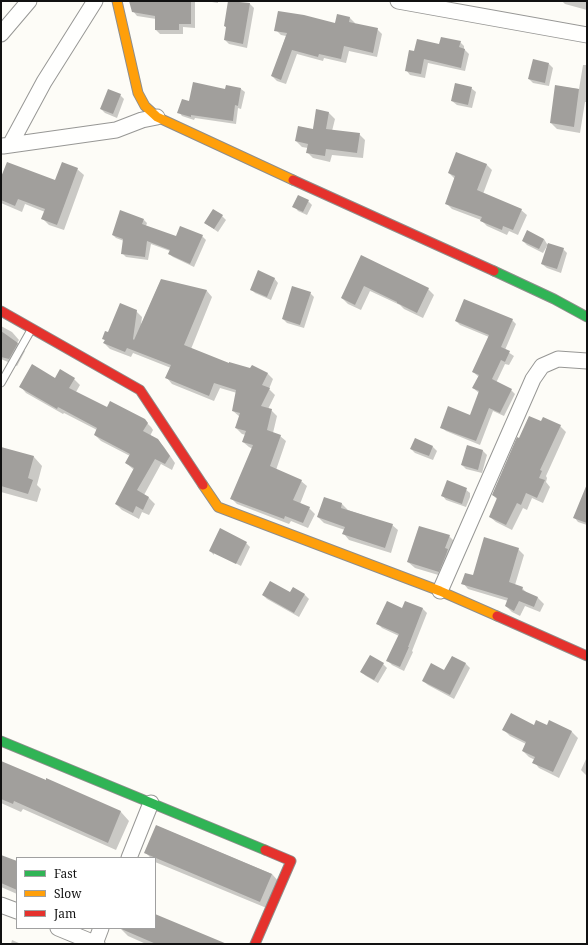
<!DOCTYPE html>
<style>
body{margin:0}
#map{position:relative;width:588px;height:945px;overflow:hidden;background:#fdfcf7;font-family:"Noto Serif",serif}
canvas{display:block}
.frame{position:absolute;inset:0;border:2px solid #111;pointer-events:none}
.legend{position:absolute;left:16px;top:857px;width:140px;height:72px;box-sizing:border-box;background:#fff;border:1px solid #a0a0a0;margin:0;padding:5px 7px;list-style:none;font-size:12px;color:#111}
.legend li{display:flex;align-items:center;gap:8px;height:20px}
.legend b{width:20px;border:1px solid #a0a0a0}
</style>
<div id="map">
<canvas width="588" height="945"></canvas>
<div class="frame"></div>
<ul class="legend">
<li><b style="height:5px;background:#30b455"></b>Fast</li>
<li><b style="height:5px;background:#ff9f0a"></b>Slow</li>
<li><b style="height:5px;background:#e5322d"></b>Jam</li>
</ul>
</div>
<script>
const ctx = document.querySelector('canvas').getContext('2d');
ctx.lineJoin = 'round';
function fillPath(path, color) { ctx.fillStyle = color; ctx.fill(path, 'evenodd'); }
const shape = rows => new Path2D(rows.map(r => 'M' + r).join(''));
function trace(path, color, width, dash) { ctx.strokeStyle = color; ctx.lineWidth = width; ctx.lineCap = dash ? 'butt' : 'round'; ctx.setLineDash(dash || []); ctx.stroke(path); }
fillPath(shape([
 [130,1,148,1,148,3,176,4,176,1,193,1,195,2,195,28,183,27,183,34,160,34,156,30,156,19,137,16,133,11],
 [206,1,218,1,218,3],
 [229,1,250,4,254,8,247,48,229,44,225,40,227,28,225,26],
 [562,1,587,1,587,10,565,4],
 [338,15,350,18,355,23,354,25,377,29,382,34,377,57,349,51,346,63,324,58,323,61,297,54,286,84,277,81,272,76,286,36,281,35,276,30,335,24],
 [460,42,464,46,464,49,469,54,465,71,428,63,425,78,410,75,406,70,440,45],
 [549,64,553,68,549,86,533,83,529,79],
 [583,65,587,65,587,102,585,102,580,133,557,129,551,123,556,86,579,89],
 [471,88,476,92,472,108,457,105,452,101],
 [241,89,245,92,241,109,238,108,236,124,195,118,194,120,182,116,179,112,190,103,226,90],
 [120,95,124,99,117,118,105,113,101,109],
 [317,110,329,113,335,119,332,131,359,134,365,140,363,158,332,155,330,162,313,158,307,152,308,148,302,147,296,141,313,130],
 [486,164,492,170,483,194,521,210,527,215,518,235,509,231,507,235,487,226,481,220,452,209,446,203,455,179,449,173],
 [77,169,84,175,64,230,49,225,43,219,45,212,25,204,22,212,1,203,1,179,56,182],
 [308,201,312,205,307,215,298,211,294,206],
 [222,216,226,220,218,232,205,223],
 [144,220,147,223,146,226,176,237,202,236,206,240,194,267,173,257,169,254,170,251,151,244,148,260,126,257,122,253,124,241,116,238,113,235],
 [544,239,547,244,563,249,567,253,561,273,547,268,542,264,548,246,547,246,543,253,527,245,523,241],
 [362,256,428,289,434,295,423,318,404,309,400,305,370,291,361,310,348,304,342,298],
 [274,278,278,283,271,300,255,293,251,289],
 [161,280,207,291,212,297,191,349,229,364,251,370,252,366,268,374,273,379,269,389,275,395,268,409,271,410,277,416,273,433,280,436,286,441,276,470,301,481,307,486,300,504,309,508,315,514,308,528,291,521,289,524,237,504,232,499,253,449,249,447,243,442,246,435,242,434,236,428,240,417,233,411,237,393,220,388,214,401,172,384,167,378,171,368,133,353,131,357,110,349,104,343,105,341,104,339,109,333,136,311,142,317,141,325],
 [310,293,314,297,304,328,287,323,283,319],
 [512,320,516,324,505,350,514,356,509,365,505,364,496,383,511,390,515,394,504,416,493,411,480,445,446,431,441,427,471,416,479,393,473,388,479,377,473,372,489,337,460,325,456,321],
 [1,326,12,332,19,340,17,343,25,351,17,366,1,359],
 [56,379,74,379,80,385,76,392,107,409,144,420,151,427,153,430,150,436,158,440,164,447,175,463,172,470,161,464,144,495,149,498,155,504,149,515,142,512,139,519,122,510,116,504,134,470,126,463,130,456,101,441,95,435,97,430,64,413,63,414,26,393,20,386],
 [542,423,560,426,566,432,546,476,547,478,546,482,550,487,543,503,532,498,527,510,523,508,512,530,496,522,490,517,498,500,493,495,520,439],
 [433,447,437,451,433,460,415,453,411,449],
 [467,447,483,451,487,455,482,473,466,469,462,465],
 [1,448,34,457,42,466,37,485,41,489,37,502,1,492],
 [465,489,470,493,470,497,466,507,446,500,442,495],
 [587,493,587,525,578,522,574,517],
 [325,498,342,504,348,510,392,525,398,530,391,553,349,540,344,534,345,530,324,523,318,517],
 [449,536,456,543,445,577,415,568,408,562],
 [246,543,250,547,240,568,214,555,240,568,241,566,214,552,214,555,210,551],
 [518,549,524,555,515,585,522,588,527,593,538,598,544,604,540,612,525,606,520,616,512,612,506,606,508,601,468,589,463,583],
 [293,588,305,595,309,599,299,617,267,599,263,595,290,594],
 [405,602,423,609,427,613,412,651,413,652,404,671,392,665,388,661,399,636,382,628,378,624,403,609],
 [452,657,466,664,470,668,454,699,428,685,423,681,445,671],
 [383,664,387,668,378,683,366,676,361,672],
 [550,722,572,732,578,738,559,778,539,768,534,762,535,760,529,757,523,751,526,744,510,736,504,730,547,727],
 [587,757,587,776,581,770],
 [1,762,46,781,47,779,121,812,129,821,116,850,23,809,21,812,1,803],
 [157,826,272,874,280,883,269,909,155,862,155,858,151,858,146,853],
 [1,856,17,862,17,894,1,887],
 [155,915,225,944,146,944,128,936,120,928,155,928],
 [12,940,21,944,11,944]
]), '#0003');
fillPath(shape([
 [129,1,168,2,168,1,191,1,191,24,179,24,179,30,155,30,155,16,132,12],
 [228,1,250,3,243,44,224,40,226,27,224,26],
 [278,11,304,15,335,23,337,14,350,17,349,22,378,28,373,53,344,46,341,59,319,54,318,57,292,50,281,80,271,76,287,33,274,31],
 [441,37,461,41,459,47,465,49,461,68,424,59,421,74,405,71,409,50,414,51,417,39,439,44],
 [533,59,549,63,545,83,528,79],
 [193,82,225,89,226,85,241,88,238,106,235,105,233,121,191,115,191,117,177,113,182,99,189,101],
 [455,83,472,87,468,105,451,101],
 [555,85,579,89,574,127,550,123],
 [108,89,121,94,113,114,100,109],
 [316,109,329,112,326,129,360,133,357,153,326,149,325,156,306,153,308,144,295,141,298,126,313,129],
 [456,152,487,164,477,190,522,209,513,230,503,226,502,230,480,221,482,217,445,204,455,176,448,173],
 [7,162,55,180,62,162,78,168,57,225,41,219,45,209,18,199,15,206,1,200,1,177],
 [298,195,309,200,303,212,292,207],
 [213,209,223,215,214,229,204,223],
 [120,210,144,219,142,224,176,236,180,226,203,235,190,264,168,254,170,250,147,241,145,257,121,254,123,239,112,235],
 [527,230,544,239,539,249,522,241],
 [548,243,564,248,557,269,541,264],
 [361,255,429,288,417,313,397,303,397,302,364,286,355,305,341,298],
 [258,270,275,278,267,297,250,290],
 [161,279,207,290,184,345,229,363,229,362,250,368,252,365,268,373,262,385,270,388,261,406,272,409,267,430,281,435,270,466,302,480,293,500,310,507,303,523,285,516,284,519,230,499,253,445,242,442,246,431,235,428,240,413,232,411,236,390,214,383,209,396,165,378,171,365,127,348,125,352,103,343,105,340,102,339,105,331,108,332,120,303,137,310,133,339,134,340],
 [292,286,311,292,300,325,282,319],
 [464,299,513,319,501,347,510,351,505,362,501,360,492,379,512,389,500,413,489,408,476,441,440,428,448,406,470,415,479,391,472,388,479,375,472,372,489,335,455,321],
 [1,331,18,343,9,359,1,357],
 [32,364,55,378,60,369,75,378,69,388,107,407,110,401,145,419,148,423,143,431,158,439,170,456,165,464,155,459,137,490,149,497,143,510,136,506,133,513,115,504,134,468,125,463,130,454,94,435,97,428,58,407,57,409,19,387],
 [529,416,541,421,543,417,561,425,540,470,542,471,539,478,545,480,537,498,526,493,521,505,517,503,506,525,489,517,497,498,492,495,517,437,519,438],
 [415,438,433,446,429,456,410,449],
 [467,445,483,450,478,470,461,465],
 [1,447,34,456,28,478,33,480,28,494,1,486],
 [447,480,467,488,462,504,441,496],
 [587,484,587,523,573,518],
 [324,497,342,503,341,508,393,524,385,548,342,534,345,527,317,517],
 [419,526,450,535,445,548,448,549,446,555,439,572,407,562],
 [220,528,247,542,236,564,209,551],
 [484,537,519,548,509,582,523,587,522,590,538,597,534,607,519,601,514,611,505,606,508,598,461,584,465,573,473,575],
 [270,581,290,592,293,587,305,594,294,613,262,595],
 [387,601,402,608,405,601,423,608,408,647,409,647,400,667,386,661,399,634,376,624],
 [370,655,384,663,374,680,360,672],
 [452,656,466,663,450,695,422,681,431,663,444,670],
 [511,713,534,725,536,720,547,725,549,720,572,731,553,772,532,763,535,757,522,751,526,742,502,730],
 [1,761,46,780,46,778,121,811,108,843,14,801,13,804,1,799],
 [156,825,272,874,260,902,144,853],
 [1,855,17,861,17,890,1,883],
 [155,914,227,944,156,944,119,928,155,928]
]), '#a19f9c');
const lane = shape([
 [1,383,31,330]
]);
const street = shape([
 [398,1,587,35],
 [1,34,29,1],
 [10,145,44,82,95,1],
 [3,146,116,130,142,120,157,117],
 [440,591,533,379,542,366,558,359,587,361],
 [129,858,151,803],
 [1,905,17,911],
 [58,928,97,944],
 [95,944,101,928]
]);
const fast = shape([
 [494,271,554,299,587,317],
 [1,741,265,850]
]);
const slow = shape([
 [117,1,138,93,145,106,157,117,293,180],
 [203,485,218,507,440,591,497,616]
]);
const jam = shape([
 [293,180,494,271],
 [1,311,140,390,203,485],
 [497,616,587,656],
 [255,944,291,861,265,850]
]);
trace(lane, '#979795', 9);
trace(street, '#979795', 17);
trace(fast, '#8e8d8b', 11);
trace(slow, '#8e8d8b', 11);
trace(jam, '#8e8d8b', 11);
trace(lane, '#fffffe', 7);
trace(street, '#fffffe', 15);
trace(fast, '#30b455', 9);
trace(slow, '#ff9f0a', 9);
trace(jam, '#e5322d', 9);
</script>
